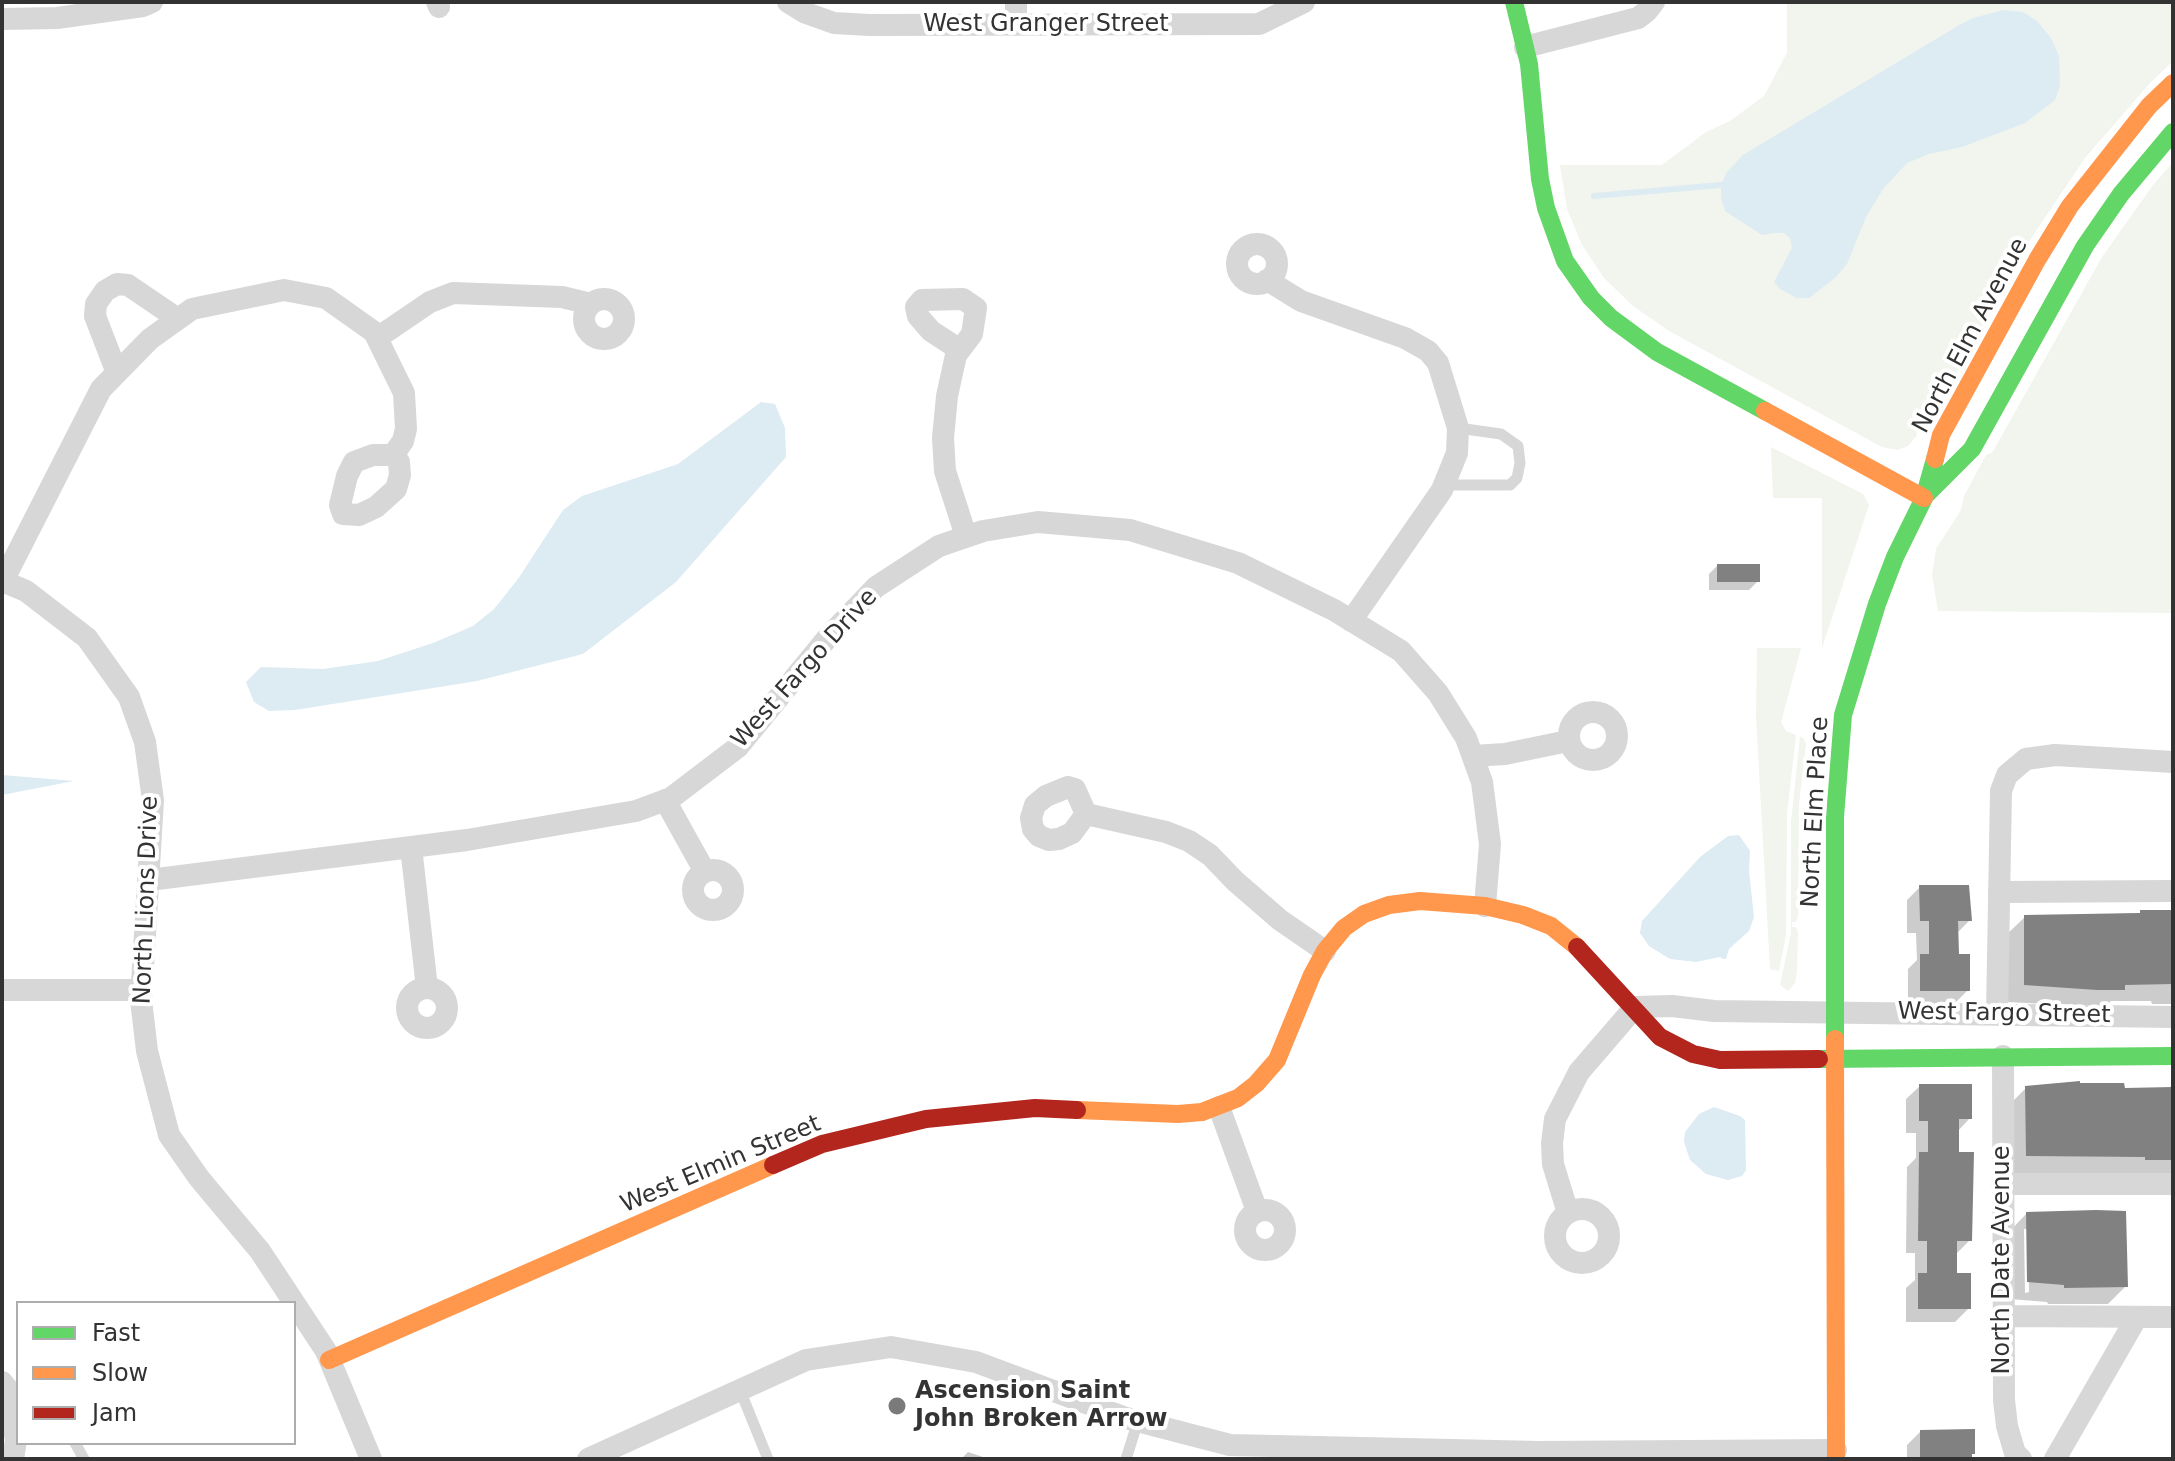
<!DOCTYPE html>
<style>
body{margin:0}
#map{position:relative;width:2175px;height:1461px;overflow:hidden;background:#fff;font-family:"DejaVu Sans",sans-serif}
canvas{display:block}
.frame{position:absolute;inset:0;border:4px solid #333;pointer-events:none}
.legend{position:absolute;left:16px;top:1301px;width:280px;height:144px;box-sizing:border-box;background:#fff;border:2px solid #adadad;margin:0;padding:10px 14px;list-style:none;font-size:24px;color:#333}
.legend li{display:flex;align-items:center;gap:16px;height:40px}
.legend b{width:40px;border:2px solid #adadad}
</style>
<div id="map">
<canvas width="2175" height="1461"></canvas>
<div class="frame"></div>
<ul class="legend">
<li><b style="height:10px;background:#63d668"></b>Fast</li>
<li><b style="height:10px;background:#ff974d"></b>Slow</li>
<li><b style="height:10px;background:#b3261e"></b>Jam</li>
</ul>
</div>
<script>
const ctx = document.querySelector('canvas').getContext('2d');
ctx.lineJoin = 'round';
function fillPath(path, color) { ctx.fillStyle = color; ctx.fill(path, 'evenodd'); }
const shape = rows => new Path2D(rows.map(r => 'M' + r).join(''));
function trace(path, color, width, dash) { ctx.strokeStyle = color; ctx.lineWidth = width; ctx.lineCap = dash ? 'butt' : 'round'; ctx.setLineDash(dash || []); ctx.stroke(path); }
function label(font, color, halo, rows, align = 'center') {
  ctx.font = font + ' "DejaVu Sans",sans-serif'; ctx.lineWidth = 8; ctx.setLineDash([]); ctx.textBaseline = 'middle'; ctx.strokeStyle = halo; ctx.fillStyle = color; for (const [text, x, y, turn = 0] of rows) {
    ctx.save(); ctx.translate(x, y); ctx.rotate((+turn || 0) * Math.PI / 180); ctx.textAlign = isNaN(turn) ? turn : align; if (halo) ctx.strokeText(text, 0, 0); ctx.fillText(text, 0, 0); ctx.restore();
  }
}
fillPath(shape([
 [1787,2,2173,2,2173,61,2150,83,2085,158,2032,237,1932,418,1922,430,1916,430,1917,435,1908,446,1898,450,1882,447,1669,331,1633,306,1604,278,1582,245,1567,209,1560,165,1662,165,1706,132,1730,121,1764,96,1787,53],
 [2173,162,2173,613,1938,611,1932,575,1936,549,1961,510,1964,496,1986,455,1992,453,2102,257,2153,185],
 [1771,447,1863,494,1869,505,1822,648,1822,498,1773,498],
 [1757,648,1801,648,1781,722,1786,731,1796,735,1787,814,1786,935,1779,971,1770,969,1756,716],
 [1800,736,1804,739,1806,744,1799,804,1798,916,1796,922,1792,922,1792,927,1796,927,1798,932,1797,972,1795,983,1788,991,1780,985,1791,933,1791,823]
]), '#f1f5ed');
fillPath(shape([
 [2003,10,2023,12,2037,21,2051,38,2059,56,2060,85,2055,100,2025,123,1962,147,1929,154,1907,163,1883,189,1866,217,1847,264,1836,277,1809,298,1797,298,1780,289,1774,282,1792,248,1790,238,1784,233,1775,233,1762,235,1725,211,1721,198,1721,185,1727,172,1743,155,1961,24,1973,18],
 [761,402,775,404,785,428,786,457,676,582,583,654,477,681,295,710,269,711,254,702,246,682,261,667,323,669,378,661,433,643,473,626,494,609,518,579,563,510,582,496,678,464],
 [2,775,74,781,2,795],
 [1739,835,1750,851,1749,871,1754,917,1749,931,1729,949,1726,959,1723,959,1720,957,1696,962,1670,959,1649,946,1640,933,1642,921,1700,857,1728,836],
 [1714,1107,1740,1116,1745,1120,1746,1170,1742,1176,1728,1180,1706,1174,1690,1160,1684,1142,1685,1132,1699,1114]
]), '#ddebf3');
fillPath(shape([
 [1717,566,1758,581,1749,590,1709,590,1709,574],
 [1920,887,1970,920,1957,933,1957,956,1968,990,1955,1003,1908,1003,1908,969,1917,960,1916,933,1907,933,1907,900],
 [2173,912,2173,1004,2152,1004,2151,1001,2111,1001,2105,1007,2007,1002,2007,934,2025,917],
 [2172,1085,2173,1176,2009,1173,2008,1106,2026,1088,2168,1089],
 [1920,1086,1970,1118,1957,1132,1957,1154,1970,1240,1957,1253,1955,1275,1969,1308,1955,1322,1906,1322,1906,1288,1915,1280,1915,1253,1906,1253,1907,1167,1916,1158,1916,1133,1906,1133,1906,1099],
 [2026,1214,2126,1286,2108,1304,2048,1304,2047,1302,2010,1299,2009,1232],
 [2024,1229,2028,1229,2029,1292,2025,1293],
 [1920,1432,1970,1456,1970,1459,1907,1459,1907,1445],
 [968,1452,989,1459,961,1459]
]), '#0003');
trace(shape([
 [1594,196,1721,185]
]), '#ddebf3', 6);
fillPath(shape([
 [1717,564,1760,564,1760,582,1717,582],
 [1919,885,1969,885,1972,921,1958,921,1959,954,1970,954,1970,991,1920,991,1920,954,1929,954,1929,921,1920,921],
 [2140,910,2173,910,2173,984,2125,985,2125,990,2097,990,2024,985,2024,915,2140,913],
 [2080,1081,2080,1083,2124,1083,2125,1088,2173,1087,2173,1160,2145,1160,2145,1157,2026,1156,2025,1086],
 [1919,1084,1972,1084,1972,1119,1959,1119,1959,1152,1974,1152,1972,1241,1957,1241,1957,1273,1971,1273,1971,1309,1918,1309,1918,1273,1927,1273,1927,1241,1918,1241,1919,1152,1928,1152,1928,1121,1919,1121],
 [2096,1210,2126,1211,2128,1287,2064,1288,2064,1285,2027,1282,2026,1212],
 [1975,1429,1975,1454,1972,1454,1972,1459,1920,1459,1920,1430]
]), '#818181');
trace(shape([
 [1444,485,1510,485,1517,478,1520,463,1518,446,1501,434,1458,428],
 [740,1390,768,1459],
 [75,1443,84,1459],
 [1126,1459,1138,1421]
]), '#d7d7d7', 11);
trace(shape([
 [437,2,439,7],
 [788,2,806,13,834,23,869,25,1259,24,1304,2],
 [1016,2,1016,25],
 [2,19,57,18,143,6,152,2],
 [1525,47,1638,18,1647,11,1654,2],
 '1237 264a20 20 0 1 1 40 0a20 20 0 1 1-40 0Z',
 [1267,280,1301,301,1405,338,1428,351,1438,363,1458,428,1457,453,1442,490,1351,621],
 '584 319a20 20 0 1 1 40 0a20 20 0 1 1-40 0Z',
 [377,338,430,302,453,293,562,297,591,304],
 [960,350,931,331,918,316,916,307,922,300,963,299,976,308,972,334,960,350,956,355,947,396,943,438,945,471,966,536],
 [117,373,95,316,96,304,105,291,117,284,128,285,178,319],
 [2,581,26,591,87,638,129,697,145,742,153,800,141,1000,147,1051,169,1135,199,1178,260,1251,326,1351,371,1459],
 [3,581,101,389,150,339,192,309,284,290,326,298,374,332,404,393,406,429,403,441,393,455,373,455,354,462,347,476,340,505,343,514,359,515,376,507,396,489,400,475,399,462,393,455],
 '1569 736a24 24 0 1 1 48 0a24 24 0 1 1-48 0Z',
 [1473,756,1505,754,1568,741],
 [1068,787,1075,789,1086,814,1072,833,1059,839,1049,840,1039,836,1033,829,1031,818,1035,805,1046,796,1068,787],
 [665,800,705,872],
 [1086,814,1166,832,1189,841,1210,855,1235,881,1280,920,1325,951],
 [411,847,427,988],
 '693 890a20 20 0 1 1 40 0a20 20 0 1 1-40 0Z',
 [149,880,467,840,636,811,671,798,738,747,829,636,876,587,939,546,983,531,1038,522,1130,530,1238,563,1334,610,1401,651,1438,693,1466,738,1482,782,1490,844,1485,906],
 [1999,892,2173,891],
 '407 1008a20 20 0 1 1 40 0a20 20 0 1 1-40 0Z',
 [2,990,141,990],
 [1997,1013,2001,791,2007,775,2026,759,2055,755,2173,762],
 [2003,1056,2004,1400,2007,1426,2015,1453,2021,1459],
 [1219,1107,1257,1211],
 [2002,1184,2173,1184],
 '1555 1236a27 27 0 1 1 54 0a27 27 0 1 1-54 0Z',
 '1245 1230a20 20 0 1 1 40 0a20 20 0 1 1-40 0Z',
 [1568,1213,1553,1164,1552,1143,1555,1119,1579,1072,1635,1007,1672,1006,1714,1011,2173,1017],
 [2002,1316,2173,1317],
 [2,1382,7,1388,16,1440,13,1459],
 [588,1459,806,1360,891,1347,976,1362,1126,1418,1230,1445,1539,1452,1836,1450],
 [2055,1459,2137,1317]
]), '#d7d7d7', 22);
trace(shape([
 [1514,2,1529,64,1540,179,1546,208,1565,261,1591,298,1611,318,1657,352,1765,411],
 [1925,496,1972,449,2085,246,2121,194,2173,132],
 [1835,1039,1835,817,1843,715,1877,604,1895,557,1924,498,1935,459],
 [1819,1059,2173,1056]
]), '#63d668', 18);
trace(shape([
 [1765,411,1924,498],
 [1935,459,1941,435,2037,260,2070,206,2149,106,2173,83],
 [1835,1039,1836,1459],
 [1077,1110,1178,1114,1202,1112,1238,1098,1256,1084,1277,1060,1312,975,1325,951,1344,928,1364,914,1389,905,1420,901,1485,906,1523,915,1551,926,1577,947],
 [329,1360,773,1165]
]), '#ff974d', 18);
trace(shape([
 [1577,947,1660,1037,1693,1054,1720,1060,1819,1059],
 [773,1165,822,1144,926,1119,1035,1108,1077,1110]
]), '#b3261e', 18);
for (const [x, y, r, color] of [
 [897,1406,10,"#7a7a7a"]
]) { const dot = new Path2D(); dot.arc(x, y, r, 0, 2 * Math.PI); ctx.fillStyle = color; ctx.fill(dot); trace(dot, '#fff', 3); }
label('24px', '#333', '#fff', [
 ["West Granger Street",1046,25],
 ["North Elm Avenue",1971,336,-62],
 ["West Fargo Drive",805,669,-48],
 ["North Elm Place",1816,812,-87],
 ["North Lions Drive",147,900,-88],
 ["West Fargo Street",2004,1014,1],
 ["West Elmin Street",721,1165,-23],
 ["North Date Avenue",2003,1260,-90]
]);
label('bold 24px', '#333', '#fff', [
 ["Ascension Saint",915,1392],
 ["John Broken Arrow",915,1420]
], 'left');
</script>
